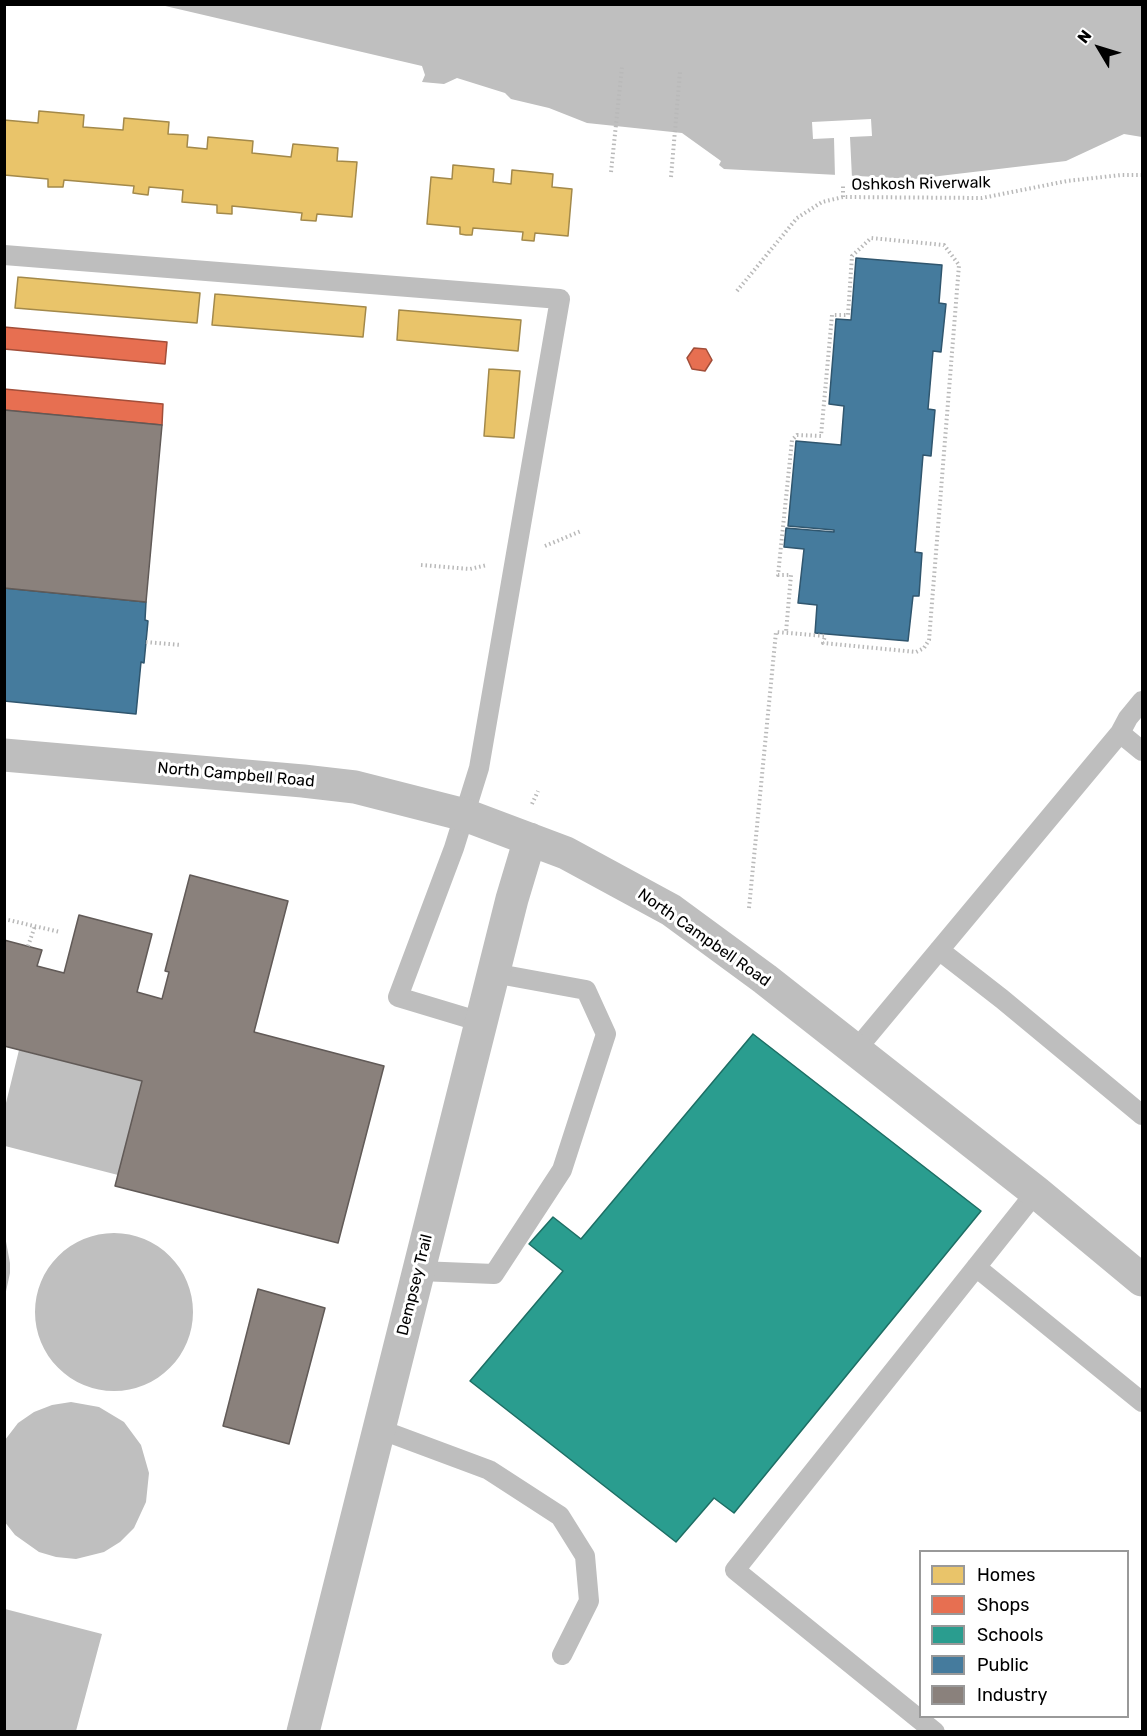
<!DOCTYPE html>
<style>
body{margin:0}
#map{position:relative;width:1147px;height:1736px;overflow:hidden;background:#fff;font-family:Rubik,sans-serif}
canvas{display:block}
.frame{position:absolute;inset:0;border:6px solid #000;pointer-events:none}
.legend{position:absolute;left:919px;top:1550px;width:210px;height:168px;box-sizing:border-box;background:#fff;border:2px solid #999;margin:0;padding:8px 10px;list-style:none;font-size:18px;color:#000}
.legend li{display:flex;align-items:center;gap:12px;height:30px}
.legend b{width:30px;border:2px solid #999}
.north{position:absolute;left:1069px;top:18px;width:60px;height:60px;-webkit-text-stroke:4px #fff;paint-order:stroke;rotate:308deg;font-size:16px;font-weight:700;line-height:24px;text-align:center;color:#000}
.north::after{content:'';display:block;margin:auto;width:21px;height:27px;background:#000;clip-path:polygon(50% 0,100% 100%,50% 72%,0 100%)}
</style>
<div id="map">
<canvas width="1147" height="1736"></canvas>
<div class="frame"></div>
<ul class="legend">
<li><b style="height:16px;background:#e9c46a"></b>Homes</li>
<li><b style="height:16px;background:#e76f51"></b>Shops</li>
<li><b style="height:16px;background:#2a9d8f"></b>Schools</li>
<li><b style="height:16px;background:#457b9d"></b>Public</li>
<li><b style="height:16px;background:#8a817c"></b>Industry</li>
</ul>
<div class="north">N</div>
</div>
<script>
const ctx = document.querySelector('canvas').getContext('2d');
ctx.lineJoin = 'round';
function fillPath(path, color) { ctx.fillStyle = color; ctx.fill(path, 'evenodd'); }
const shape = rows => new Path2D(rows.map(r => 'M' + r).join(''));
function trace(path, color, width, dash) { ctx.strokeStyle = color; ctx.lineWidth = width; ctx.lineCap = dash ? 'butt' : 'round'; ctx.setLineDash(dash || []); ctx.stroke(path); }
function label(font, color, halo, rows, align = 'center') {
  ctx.font = font + ' Rubik,sans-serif'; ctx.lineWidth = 6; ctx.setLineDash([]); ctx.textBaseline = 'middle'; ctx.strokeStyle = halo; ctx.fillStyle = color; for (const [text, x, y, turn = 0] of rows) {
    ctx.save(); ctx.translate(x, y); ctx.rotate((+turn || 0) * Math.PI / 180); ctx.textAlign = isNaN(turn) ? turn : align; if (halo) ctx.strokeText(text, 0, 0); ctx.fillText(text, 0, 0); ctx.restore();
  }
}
fillPath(shape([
 [161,5,1142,5,1142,137,1124,134,1066,161,914,179,724,169,719,165,721,161,682,133,587,123,549,108,511,99,505,93,457,78,444,84,422,82,425,75,422,66],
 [19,1050,142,1081,118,1175,5,1146,5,1107],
 '35 1312a79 79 0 1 1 158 0a79 79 0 1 1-158 0Z',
 [5,1236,10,1263,10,1273,5,1296],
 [71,1402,99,1407,124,1422,141,1445,149,1473,146,1502,134,1528,120,1542,104,1552,76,1559,56,1557,39,1552,15,1535,4,1521,5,1440,18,1423,34,1412,52,1405],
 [5,1609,102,1634,76,1731,5,1731]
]), '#bfbfbf');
fillPath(shape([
 [871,119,872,136,850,137,852,178,835,177,834,138,813,139,812,122]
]), '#fff');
const homes = shape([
 [39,111,84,115,83,127,123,130,124,118,169,122,168,134,188,135,187,147,207,149,208,137,253,141,252,153,291,157,293,144,338,148,337,161,357,162,352,217,317,214,316,221,301,220,302,213,232,206,232,214,217,213,217,205,182,202,183,190,149,187,148,195,140,194,133,193,134,186,64,180,63,187,48,187,48,179,4,175,4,120,38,123,39,111],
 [453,165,494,169,493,182,511,184,512,170,553,174,552,187,572,189,568,236,535,233,534,241,522,240,523,232,473,228,472,235,466,235,460,234,460,227,427,224,431,177,452,179,453,165],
 [18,277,200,293,197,323,15,308,18,277],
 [215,294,366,307,363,337,212,325,215,294],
 [399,310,521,320,518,351,397,340,399,310],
 [489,369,520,371,514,438,484,436,489,369]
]);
fillPath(homes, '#e9c46a');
trace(homes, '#a3894a', 1.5);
const shops = shape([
 [4,327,167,342,165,364,4,349,4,327],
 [694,348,706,349,712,360,705,371,692,369,687,358,694,348],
 [4,389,163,404,162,425,4,410,4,389]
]);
fillPath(shops, '#e76f51');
trace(shops, '#a24e39', 1.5);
const schools = shape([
 [753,1034,981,1211,734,1513,714,1498,676,1542,470,1381,563,1271,529,1244,553,1217,581,1239,753,1034]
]);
fillPath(schools, '#2a9d8f');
trace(schools, '#1d6e64', 1.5);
const public = shape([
 [856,258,942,265,939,303,946,304,941,352,933,351,928,409,935,410,931,456,923,455,915,552,922,553,919,596,913,596,908,641,815,633,817,605,798,603,804,549,784,547,786,528,834,532,834,530,788,526,796,441,841,445,844,406,829,404,836,319,851,320,856,258],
 [4,588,146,602,145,620,148,621,144,663,141,662,136,714,4,701,4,588]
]);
fillPath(public, '#457b9d');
trace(public, '#30566e', 1.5);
const industry = shape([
 [4,410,162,425,146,602,4,588,4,410],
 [190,875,288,901,254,1032,384,1066,338,1243,115,1186,142,1081,4,1046,4,940,42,950,37,966,64,973,79,915,152,934,137,992,162,999,169,972,165,971,190,875],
 [258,1289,325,1308,289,1444,223,1426,258,1289]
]);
fillPath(industry, '#8a817c');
trace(industry, '#615a57', 1.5);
trace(shape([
 [611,172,622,67],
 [671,177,680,72],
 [843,197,843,185],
 [737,291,797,218,822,202,843,197,982,198,1067,181,1121,175,1142,175],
 [545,546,581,531],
 [421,565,470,569,487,565],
 [146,642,181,645],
 [532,804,538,791],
 [749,908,776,632,825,636,823,643,916,652,924,648,929,640,959,265,944,245,871,238,852,256,848,315,832,315,821,436,797,435,792,440,778,575,791,575,786,632],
 [4,919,60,932],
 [28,946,35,926]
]), '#b9b9b9', 4, [1.5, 3]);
trace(shape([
 [4,255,560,299,479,768,454,848,398,997,481,1022],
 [1120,733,1142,751],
 [939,950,1002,999,1142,1115],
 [855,1051,1120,733,1128,718,1142,701],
 [976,1267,1142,1402],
 [419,1271,494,1274,562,1170,606,1034,586,990,493,973],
 [379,1429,489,1470,560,1516,585,1556,589,1601,562,1655],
 [935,1732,735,1570,1036,1192]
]), '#bebebe', 20);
trace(shape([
 [4,755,303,781,355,787,465,815,566,853,671,910,765,979,1036,1192,1142,1280],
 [303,1732,512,899,530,839]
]), '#bebebe', 33);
label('16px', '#000', '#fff', [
 ["Oshkosh Riverwalk",921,184,-1],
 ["North Campbell Road",236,775,5],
 ["North Campbell Road",704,938,35],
 ["Dempsey Trail",415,1285,-76]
]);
</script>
